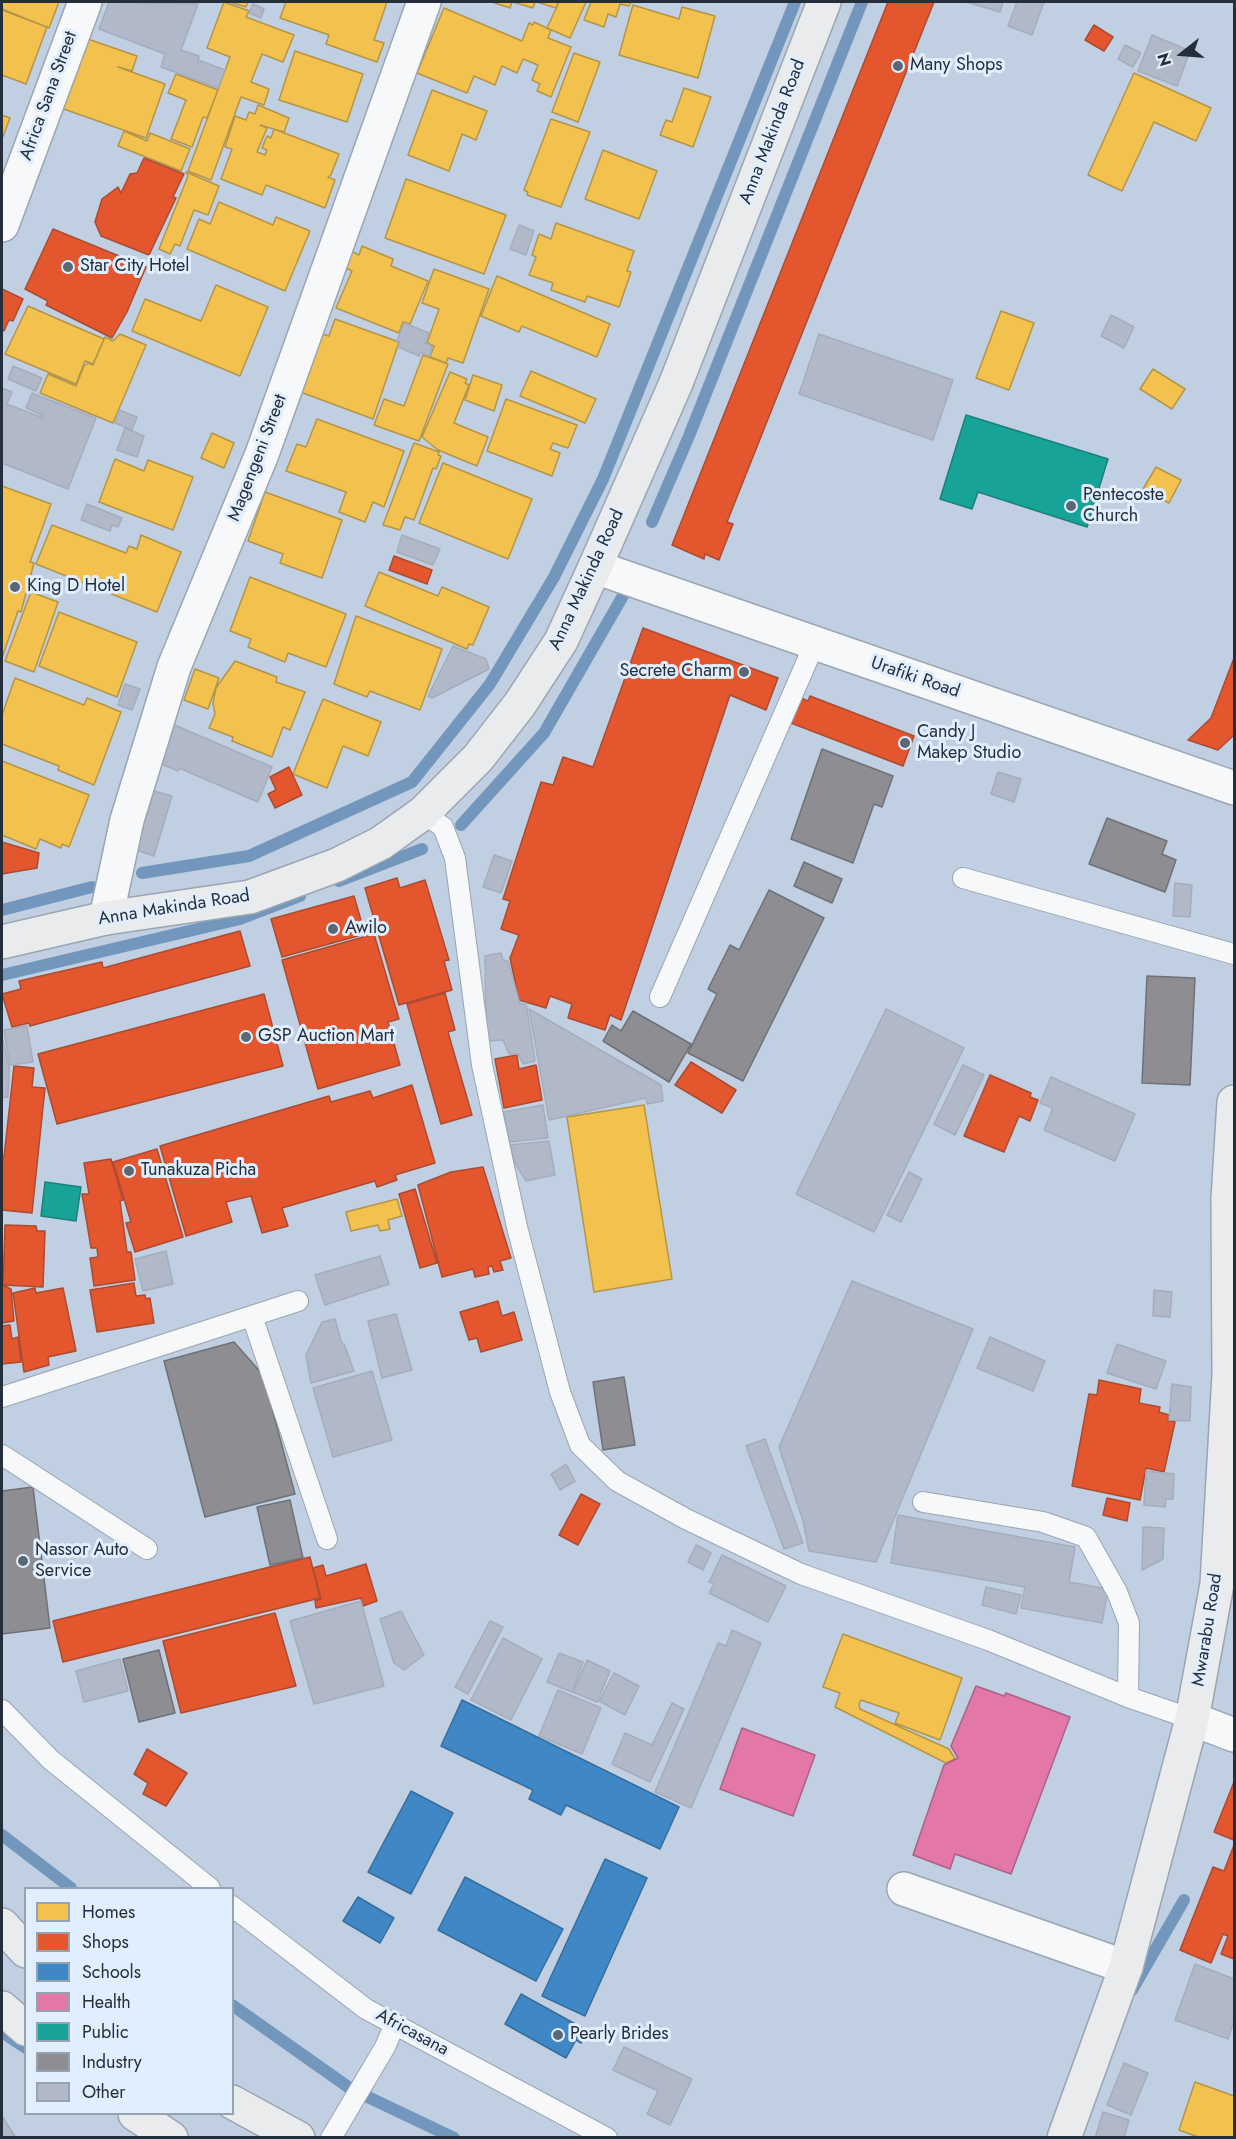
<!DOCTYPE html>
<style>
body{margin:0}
#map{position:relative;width:1236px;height:2139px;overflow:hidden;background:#c0cfe1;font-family:Jost,sans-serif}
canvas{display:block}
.frame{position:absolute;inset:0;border:3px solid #252f3b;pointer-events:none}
.legend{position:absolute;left:24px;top:1887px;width:210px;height:228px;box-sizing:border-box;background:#e0eefe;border:2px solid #95a2b0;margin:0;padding:8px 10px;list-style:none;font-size:18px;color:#252f3b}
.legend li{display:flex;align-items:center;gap:12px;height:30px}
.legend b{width:30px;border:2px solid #95a2b0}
.north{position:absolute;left:1152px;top:24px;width:60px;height:60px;-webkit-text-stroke:4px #e0eefe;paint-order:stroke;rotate:253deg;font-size:16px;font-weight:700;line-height:24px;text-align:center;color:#252f3b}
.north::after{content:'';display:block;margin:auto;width:21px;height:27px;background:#252f3b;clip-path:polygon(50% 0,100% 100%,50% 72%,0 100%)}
</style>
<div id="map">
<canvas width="1236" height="2139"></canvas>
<div class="frame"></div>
<ul class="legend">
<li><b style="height:16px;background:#f2c14e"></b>Homes</li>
<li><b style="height:16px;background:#e4572e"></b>Shops</li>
<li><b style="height:16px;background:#3f88c5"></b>Schools</li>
<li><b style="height:16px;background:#e377a8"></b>Health</li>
<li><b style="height:16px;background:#17a398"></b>Public</li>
<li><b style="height:16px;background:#8d8d92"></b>Industry</li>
<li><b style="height:16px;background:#b1b9c8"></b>Other</li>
</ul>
<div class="north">N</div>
</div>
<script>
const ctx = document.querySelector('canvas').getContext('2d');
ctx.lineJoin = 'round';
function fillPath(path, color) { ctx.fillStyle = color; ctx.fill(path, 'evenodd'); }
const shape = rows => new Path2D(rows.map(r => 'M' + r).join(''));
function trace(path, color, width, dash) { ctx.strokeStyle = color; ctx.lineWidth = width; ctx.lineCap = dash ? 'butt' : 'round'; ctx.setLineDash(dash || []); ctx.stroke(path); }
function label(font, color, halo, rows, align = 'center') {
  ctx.font = font + ' Jost,sans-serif'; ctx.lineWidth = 6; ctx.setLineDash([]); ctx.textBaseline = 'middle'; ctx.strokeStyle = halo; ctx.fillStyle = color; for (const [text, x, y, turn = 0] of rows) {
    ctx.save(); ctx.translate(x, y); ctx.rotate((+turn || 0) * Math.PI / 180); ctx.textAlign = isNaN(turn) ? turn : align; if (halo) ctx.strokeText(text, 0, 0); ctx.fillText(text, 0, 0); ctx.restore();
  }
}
const homes = shape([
 [2,2,59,2,49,28,2,9,2,2],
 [224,2,249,11,246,17,294,35,283,62,262,54,251,82,269,89,264,105,241,97,211,180,188,171,230,57,207,48,224,2],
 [230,2,248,2,246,7,230,2],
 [286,2,387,2,374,40,384,43,377,62,326,44,329,35,280,18,286,2],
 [492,2,512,2,510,8,492,2],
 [513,2,535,2,533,8,513,2],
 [537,2,558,2,556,8,537,2],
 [559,2,586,2,570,38,547,28,559,2],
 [591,2,631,2,629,6,620,4,616,17,608,14,604,27,584,20,591,2],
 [633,5,679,19,682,7,715,16,698,78,619,55,633,5],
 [444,8,522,41,529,23,533,25,534,22,551,30,548,38,571,47,551,97,537,91,540,84,532,80,538,65,523,59,517,73,502,66,495,85,474,76,467,93,417,73,444,8],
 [2,10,47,27,26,84,2,75,2,10],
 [82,37,137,56,132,71,118,67,165,84,146,138,58,107,82,37],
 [295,51,363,74,347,122,279,100,295,51],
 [574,53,600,62,578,122,552,112,574,53],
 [1134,73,1211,108,1196,141,1154,122,1122,191,1088,175,1134,73],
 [176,74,218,90,207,118,203,117,192,147,171,139,186,100,168,93,176,74],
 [684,88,711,97,693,147,660,135,666,120,672,122,684,88],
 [432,90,487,111,476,140,462,134,449,171,408,155,432,90],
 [258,105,289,118,284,132,260,125,267,128,257,152,265,155,267,150,262,148,267,136,271,138,274,129,339,154,331,175,328,177,335,180,325,208,266,185,262,195,221,179,232,149,225,147,235,116,246,120,249,112,255,114,258,105],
 [2,115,10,118,2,139,2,115],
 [551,119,590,132,561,207,527,195,528,192,524,190,551,119],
 [124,131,147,141,150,133,190,149,181,171,118,146,124,131],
 [603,150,657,171,639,219,585,199,603,150],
 [186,172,219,186,208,215,194,210,180,246,175,244,170,254,159,249,188,176,186,172],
 [406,179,506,215,484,274,385,238,406,179],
 [219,202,273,225,276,217,310,231,285,291,187,249,199,219,210,224,219,202],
 [556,223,634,251,627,271,631,272,619,307,587,296,585,302,551,290,553,283,529,275,536,257,532,255,539,234,551,239,556,223],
 [362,246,393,259,391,266,428,281,410,324,403,322,399,333,336,308,352,271,344,267,351,251,359,255,362,246],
 [434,269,489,289,463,363,448,358,446,363,430,357,434,346,427,343,439,309,422,303,434,269],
 [497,276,610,324,597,357,522,326,519,332,481,316,497,276],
 [216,285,268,307,240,376,132,331,145,299,201,321,216,285],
 [28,306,104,339,93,364,85,361,76,384,5,354,28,306],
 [1001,311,1034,323,1009,390,976,378,1001,311],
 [335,319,399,342,373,419,295,390,316,332,329,336,335,319],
 [120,334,146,345,113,423,40,393,48,374,76,386,84,366,88,363,93,365,105,337,113,341,120,334],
 [423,355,448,364,419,441,374,425,384,399,404,406,423,355],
 [1153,369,1185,389,1172,409,1140,389,1153,369],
 [531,371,596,399,585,423,520,396,531,371],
 [450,372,467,379,465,383,469,385,454,423,488,437,477,466,438,450,422,437,450,372],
 [473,375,502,385,494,411,465,400,473,375],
 [506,399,577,425,568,448,553,443,550,449,560,453,552,476,487,451,506,399],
 [317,419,404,451,384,507,373,502,365,522,339,512,346,492,286,471,297,444,306,447,317,419],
 [212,433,234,443,224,468,201,458,212,433],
 [414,443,439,452,438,455,441,456,436,469,433,468,414,520,405,517,400,530,383,525,414,443],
 [115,459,144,471,148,460,193,477,173,530,99,502,115,459],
 [443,463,532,499,508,559,419,523,443,463],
 [1156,467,1181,480,1169,503,1143,489,1156,467],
 [2,486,51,504,30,562,34,563,21,612,18,611,2,658,2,486],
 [265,492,342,520,322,578,280,563,283,554,248,541,265,492],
 [52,525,126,553,129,546,137,549,141,535,181,552,157,612,36,564,52,525],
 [379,572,438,596,442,587,489,607,473,645,469,644,467,649,365,606,379,572],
 [250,577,346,614,326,667,288,653,285,662,248,647,251,639,230,631,250,577],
 [31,592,58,602,34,672,5,661,31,592],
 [59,612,137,642,117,697,39,666,59,612],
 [356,616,442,649,420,710,370,691,367,697,334,684,356,616],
 [235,661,277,677,276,682,305,692,290,730,283,727,272,757,232,741,233,737,209,728,215,714,213,703,216,688,235,661],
 [195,669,219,678,208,709,184,700,195,669],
 [15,678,84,705,87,698,121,712,94,785,58,770,59,766,2,744,2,715,15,678],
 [323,699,381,722,368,756,343,746,327,788,293,774,323,699],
 [2,761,89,795,69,847,62,844,61,848,40,839,36,849,2,835,2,761],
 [644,1105,672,1279,594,1292,567,1117,644,1105],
 [397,1199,402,1216,388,1220,390,1229,380,1231,378,1225,351,1231,346,1212,397,1199],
 [843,1634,962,1678,940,1740,895,1723,899,1713,861,1700,859,1704,860,1709,949,1749,955,1759,946,1763,835,1707,840,1693,823,1687,843,1634],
 [1195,2082,1234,2096,1234,2138,1201,2138,1179,2130,1195,2082]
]);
fillPath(homes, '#f2c14e');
trace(homes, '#b49548', 1.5);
const shops = shape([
 [888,2,934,2,727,522,733,524,719,560,705,554,704,559,672,545,888,2],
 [1094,25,1113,37,1104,51,1085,40,1094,25],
 [144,158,184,174,173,197,176,198,149,255,101,236,95,222,102,199,118,187,121,193,130,174,137,173,144,158],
 [53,229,146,267,127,312,112,338,46,305,48,301,25,289,53,229],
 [2,289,23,299,13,321,9,320,4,331,2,329,2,289],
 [394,556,432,570,427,584,389,570,394,556],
 [643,628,778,678,766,710,730,695,621,1020,610,1015,605,1030,568,1018,572,1004,550,996,546,1008,519,1000,510,958,519,935,501,929,510,901,503,899,541,782,553,785,563,757,593,767,643,628],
 [1234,658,1234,735,1218,750,1188,740,1211,718,1234,658],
 [810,696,914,736,903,766,791,723,801,698,808,701,810,696],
 [289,767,302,795,275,808,268,794,276,790,270,777,289,767],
 [2,842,39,853,37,868,2,874,2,842],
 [397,878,400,888,425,880,449,960,444,961,452,990,399,1005,365,888,397,878],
 [354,896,365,934,282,957,271,919,354,896],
 [240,931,250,966,30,1026,29,1023,12,1027,2,994,21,989,19,981,102,962,103,968,240,931],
 [374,934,399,1019,388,1022,400,1065,318,1089,282,960,374,934],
 [445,993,455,1030,448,1032,472,1115,441,1124,407,1004,445,993],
 [264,994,283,1066,57,1124,38,1054,264,994],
 [517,1055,519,1069,536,1065,542,1100,504,1108,495,1059,517,1055],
 [691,1062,736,1090,722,1113,675,1085,691,1062],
 [14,1066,34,1068,32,1087,45,1088,32,1213,2,1210,2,1157,4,1157,14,1066],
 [990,1075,1031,1093,1030,1097,1038,1100,1030,1121,1019,1116,1004,1152,964,1136,990,1075],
 [412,1085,435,1163,395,1175,397,1180,377,1187,375,1181,282,1208,288,1226,262,1233,251,1196,226,1202,232,1222,186,1236,160,1146,329,1096,331,1102,370,1091,373,1098,412,1085],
 [157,1149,183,1237,135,1252,126,1223,131,1222,113,1162,157,1149],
 [111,1159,123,1200,120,1201,127,1252,131,1252,135,1280,94,1286,90,1258,98,1257,97,1248,91,1248,82,1194,89,1194,84,1163,111,1159],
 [483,1167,511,1258,500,1261,503,1270,494,1272,492,1266,488,1267,489,1274,475,1277,473,1269,442,1277,418,1185,451,1172,483,1167],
 [415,1189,437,1263,420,1268,399,1194,415,1189],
 [2,1210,2,1285,11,1289,14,1321,2,1323,2,1210],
 [5,1225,36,1226,37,1231,45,1231,43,1287,3,1285,5,1225],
 [134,1283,136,1296,145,1295,146,1299,150,1298,154,1323,97,1332,90,1290,134,1283],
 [35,1288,36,1293,63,1288,76,1351,48,1357,49,1365,24,1372,13,1293,35,1288],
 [498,1301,502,1316,514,1312,522,1340,481,1352,477,1338,469,1340,460,1312,498,1301],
 [10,1325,12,1339,18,1337,21,1362,2,1364,2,1326,10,1325],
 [1099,1380,1141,1389,1139,1403,1160,1407,1159,1412,1169,1415,1168,1420,1175,1422,1164,1472,1146,1468,1140,1500,1072,1486,1089,1394,1097,1395,1099,1380],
 [581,1494,600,1504,578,1545,559,1535,581,1494],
 [1107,1498,1130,1503,1127,1521,1103,1515,1107,1498],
 [310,1557,320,1598,63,1662,53,1621,310,1557],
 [366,1564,377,1601,363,1606,361,1598,316,1608,315,1601,321,1599,313,1568,323,1565,326,1576,366,1564],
 [275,1613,296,1686,181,1713,163,1641,275,1613],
 [147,1749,187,1773,166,1806,143,1794,148,1783,134,1774,147,1749],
 [1234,1782,1234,1840,1214,1832,1234,1782],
 [1234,1845,1234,1959,1221,1954,1228,1936,1223,1934,1211,1963,1180,1950,1213,1867,1224,1871,1234,1845]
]);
fillPath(shops, '#e4572e');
trace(shops, '#ab4b32', 1.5);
const schools = shape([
 [462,1700,679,1807,660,1849,566,1805,561,1815,529,1799,533,1790,441,1746,462,1700],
 [411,1791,453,1813,411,1894,368,1872,411,1791],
 [605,1859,647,1878,585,2016,542,1996,605,1859],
 [465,1877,563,1929,536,1981,438,1930,465,1877],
 [358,1897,394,1918,380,1943,343,1921,358,1897],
 [521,1994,588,2031,581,2043,576,2040,566,2058,505,2024,521,1994]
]);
fillPath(schools, '#3f88c5');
trace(schools, '#376d9c', 1.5);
const health = shape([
 [976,1686,1004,1696,1006,1693,1070,1717,1011,1874,955,1854,950,1869,913,1855,944,1765,958,1758,951,1746,976,1686],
 [742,1728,815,1755,793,1816,720,1789,742,1728]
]);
fillPath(health, '#e377a8');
trace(health, '#aa6187', 1.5);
const public = shape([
 [966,415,1108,459,1087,527,978,492,972,509,940,499,966,415],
 [45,1182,81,1187,76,1221,41,1216,45,1182]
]);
fillPath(public, '#17a398');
trace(public, '#1b807c', 1.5);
const industry = shape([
 [822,749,893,776,882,807,874,804,853,863,791,839,822,749],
 [1107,818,1167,841,1162,854,1176,860,1165,892,1089,864,1107,818],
 [804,862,842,879,832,903,794,886,804,862],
 [769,890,824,918,743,1081,688,1053,717,994,708,989,730,945,739,950,769,890],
 [1147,976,1195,978,1190,1085,1142,1083,1147,976],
 [633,1011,691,1044,669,1082,603,1041,612,1025,621,1031,633,1011],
 [234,1342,263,1375,295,1494,205,1517,164,1361,234,1342],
 [624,1377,635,1445,603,1450,593,1382,624,1377],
 [33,1487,50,1628,2,1634,2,1491,33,1487],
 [290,1500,303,1558,270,1565,257,1507,290,1500],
 [159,1650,175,1713,139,1722,123,1659,159,1650]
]);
fillPath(industry, '#8d8d92');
trace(industry, '#6e7178', 1.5);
trace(shape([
 [652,522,689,436,862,2],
 [461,825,544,733,624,594],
 [142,873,249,856,412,782,490,684,554,577,603,479,795,2],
 [339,881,422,849],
 [2,910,92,887],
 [2,975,240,919,300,896],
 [2,1835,71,1888],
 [1132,1990,1184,1900],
 [232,2005,351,2089,454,2138],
 [2,2032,26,2048]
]), '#7396bd', 12);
const building = shape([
 [109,2,198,4,181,50,199,56,198,60,225,70,218,88,161,67,165,54,99,29,109,2],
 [966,2,1003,2,1000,12,966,2],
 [1017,2,1044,2,1032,35,1008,26,1017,2],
 [253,4,264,9,261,18,249,13,253,4],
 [1152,35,1190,51,1177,86,1138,71,1152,35],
 [1125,45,1141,53,1133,67,1118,59,1125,45],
 [519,225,534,231,526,255,510,249,519,225],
 [1111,315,1134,327,1124,348,1101,336,1111,315],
 [404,323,429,333,425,343,432,346,430,356,420,352,419,356,398,347,400,342,397,341,404,323],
 [819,334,953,380,933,440,799,394,819,334],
 [13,366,42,378,36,391,8,379,13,366],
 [2,388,12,392,7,404,43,418,44,416,26,408,32,393,96,418,68,489,2,463,2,388],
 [119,410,137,417,132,430,115,423,119,410],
 [125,428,144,436,137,457,117,450,125,428],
 [87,504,122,518,118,527,112,525,110,531,81,520,87,504],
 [402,535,440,549,433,565,397,552,402,535],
 [453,646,486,659,489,669,432,698,428,696,453,646],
 [125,684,140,689,132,710,118,705,125,684],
 [170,723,272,767,258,802,179,768,178,771,154,761,170,723],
 [998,772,1021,779,1014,802,991,794,998,772],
 [154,791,172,796,154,856,136,850,154,791],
 [494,855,512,861,501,893,483,887,494,855],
 [1175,883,1192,885,1190,917,1173,916,1175,883],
 [501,953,503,960,508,961,520,1004,526,1003,535,1061,523,1064,518,1054,509,1054,503,1040,486,1041,485,956,501,953],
 [529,1009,661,1085,663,1101,647,1104,646,1098,549,1120,529,1009],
 [886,1009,964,1048,874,1232,796,1194,886,1009],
 [27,1026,33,1062,10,1065,4,1030,27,1026],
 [2,1036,9,1068,8,1097,2,1098,2,1036],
 [963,1065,984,1075,955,1135,934,1124,963,1065],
 [1051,1077,1135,1114,1115,1161,1044,1130,1053,1108,1040,1103,1051,1077],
 [543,1105,548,1138,510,1142,503,1112,543,1105],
 [549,1141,555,1175,526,1181,516,1165,510,1145,549,1141],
 [909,1172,922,1179,901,1222,887,1215,909,1172],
 [166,1251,173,1284,143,1291,135,1259,166,1251],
 [380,1256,389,1284,325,1305,315,1275,380,1256],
 [852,1281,973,1329,876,1562,809,1551,803,1521,779,1447,852,1281],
 [1154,1290,1172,1292,1170,1317,1153,1316,1154,1290],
 [396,1314,412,1370,382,1378,368,1321,396,1314],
 [335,1319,342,1344,344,1344,354,1371,311,1383,306,1355,322,1322,335,1319],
 [990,1337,1045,1361,1033,1391,977,1368,990,1337],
 [1117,1344,1166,1361,1156,1389,1107,1373,1117,1344],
 [372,1371,392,1440,333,1457,313,1388,372,1371],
 [1172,1384,1191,1387,1190,1421,1169,1420,1172,1384],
 [765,1439,803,1543,784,1549,746,1446,765,1439],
 [566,1464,575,1481,560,1490,551,1474,566,1464],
 [1146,1471,1174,1474,1173,1499,1166,1499,1165,1507,1144,1505,1146,1471],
 [898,1515,1075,1547,1069,1582,1108,1589,1102,1623,1021,1608,1025,1587,891,1563,898,1515],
 [1143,1527,1164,1528,1163,1559,1142,1570,1143,1527],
 [696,1545,711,1553,703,1570,688,1562,696,1545],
 [722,1555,786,1586,768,1622,709,1593,714,1584,709,1582,722,1555],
 [986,1587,1021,1595,1016,1614,982,1605,986,1587],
 [361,1601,384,1686,314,1704,290,1621,361,1601],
 [401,1611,424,1655,404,1670,394,1663,380,1619,401,1611],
 [490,1621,503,1627,468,1694,455,1687,490,1621],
 [732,1630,761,1643,691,1808,655,1792,718,1643,726,1646,732,1630],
 [503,1638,542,1659,511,1720,471,1700,503,1638],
 [559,1653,583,1662,572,1692,547,1682,559,1653],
 [120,1659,128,1691,84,1702,76,1671,120,1659],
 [587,1660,610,1671,597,1702,573,1692,587,1660],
 [614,1673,639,1686,625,1715,599,1701,614,1673],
 [558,1690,601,1708,582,1754,539,1736,558,1690],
 [672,1703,684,1709,650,1782,612,1764,625,1733,652,1745,672,1703],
 [1195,1964,1234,1979,1234,2021,1228,2039,1175,2020,1195,1964],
 [624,2047,692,2079,670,2125,647,2114,658,2091,613,2070,624,2047],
 [1124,2063,1148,2073,1131,2115,1107,2105,1124,2063],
 [1103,2112,1129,2120,1124,2138,1095,2138,1103,2112],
 [2,2116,16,2138,2,2138,2,2116]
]);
fillPath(building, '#b1b9c8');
trace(building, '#a4adbc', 1.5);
const lane = shape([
 [423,813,443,827,455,858,482,1065,517,1227,560,1392,580,1445,617,1481,686,1519,801,1574,988,1640,1128,1697,1192,1719],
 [963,878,1234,954],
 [660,997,815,643],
 [252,1316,327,1539],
 [2,1397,298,1301],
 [2,1455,147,1549],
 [923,1502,1043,1522,1086,1537,1117,1592,1129,1623,1128,1697],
 [2,1710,51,1760,210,1888],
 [232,1906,366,2009,607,2138],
 [331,2138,385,2047,395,2024]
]);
const street = shape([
 [2,225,85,2],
 [595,567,1234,788],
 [106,918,127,820,174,667,262,454,424,2],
 [1192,1719,1234,1735],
 [904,1889,1126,1967]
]);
const secondary = shape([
 [2,942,106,918,250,897,337,865,381,843,423,813,478,758,520,704,561,641,595,567,676,383,824,2],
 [2,1925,26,1951],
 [2,2008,26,2029],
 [232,2102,298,2138],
 [135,2114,171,2138],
 [1064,2138,1126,1967,1192,1719,1217,1584,1229,1375,1228,1199,1234,1102]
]);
trace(lane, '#9aa5b2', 22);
trace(street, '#9aa5b2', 36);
trace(secondary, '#9aa5b2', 36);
trace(lane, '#f6f8fa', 20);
trace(street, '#f6f8fa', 33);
trace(secondary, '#eaebec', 33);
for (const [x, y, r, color] of [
 [898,66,6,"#5b6775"],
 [68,267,6,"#5b6775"],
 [1071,506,6,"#5b6775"],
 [15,587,6,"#5b6775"],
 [744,672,6,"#5b6775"],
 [905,743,6,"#5b6775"],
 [333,929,6,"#5b6775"],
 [246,1037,6,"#5b6775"],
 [129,1171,6,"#5b6775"],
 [23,1561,6,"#5b6775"],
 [558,2035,6,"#5b6775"]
]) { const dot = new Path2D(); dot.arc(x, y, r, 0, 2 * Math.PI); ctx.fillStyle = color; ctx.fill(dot); trace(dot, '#e0eefe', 2); }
label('18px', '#252f3b', '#e0eefe', [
 ["Many Shops",910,66],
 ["Star City Hotel",80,267],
 ["Pentecoste",1083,496],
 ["Church",1083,517],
 ["King D Hotel",27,587],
 ["Secrete Charm",732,672,"right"],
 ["Candy J",917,733],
 ["Makep Studio",917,754],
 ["Awilo",345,929],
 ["GSP Auction Mart",258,1037],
 ["Tunakuza Picha",141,1171],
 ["Nassor Auto",35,1551],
 ["Service",35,1572],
 ["Pearly Brides",570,2035]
], 'left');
label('18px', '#252f3b', '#e0eefe', [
 ["Africa Sana Street",49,96,-70],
 ["Anna Makinda Road",773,132,-69],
 ["Magengeni Street",258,458,-69],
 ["Anna Makinda Road",587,580,-65],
 ["Urafiki Road",915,678,19],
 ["Anna Makinda Road",174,908,-9],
 ["Mwarabu Road",1208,1630,-81],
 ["Africasana",412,2033,28]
]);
</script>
